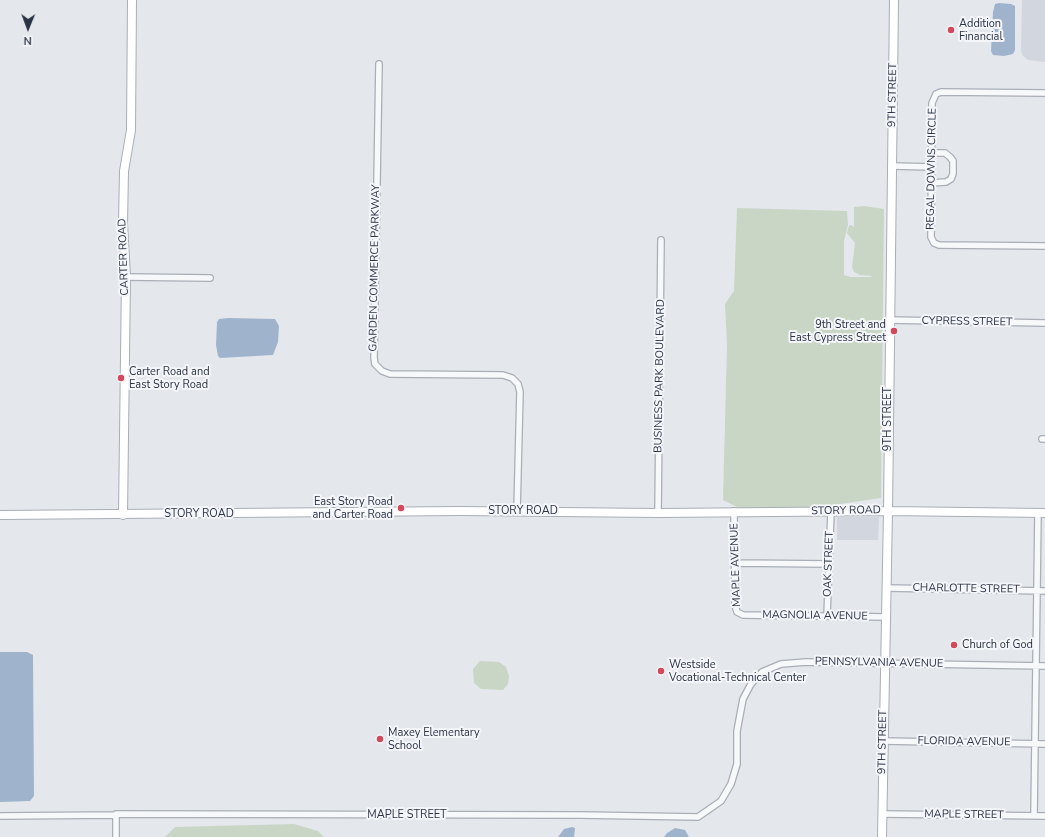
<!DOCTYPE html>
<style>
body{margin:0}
#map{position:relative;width:1045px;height:837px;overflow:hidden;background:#e4e7ec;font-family:"Nunito Sans",sans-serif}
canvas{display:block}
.north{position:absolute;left:8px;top:8px;width:40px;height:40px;-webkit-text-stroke:3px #f4f6f9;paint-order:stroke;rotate:181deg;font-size:11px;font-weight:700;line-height:16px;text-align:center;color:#2b3445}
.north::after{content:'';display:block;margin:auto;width:14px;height:18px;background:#2b3445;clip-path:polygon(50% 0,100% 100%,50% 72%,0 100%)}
</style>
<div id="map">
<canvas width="1045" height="837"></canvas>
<div class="north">N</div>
</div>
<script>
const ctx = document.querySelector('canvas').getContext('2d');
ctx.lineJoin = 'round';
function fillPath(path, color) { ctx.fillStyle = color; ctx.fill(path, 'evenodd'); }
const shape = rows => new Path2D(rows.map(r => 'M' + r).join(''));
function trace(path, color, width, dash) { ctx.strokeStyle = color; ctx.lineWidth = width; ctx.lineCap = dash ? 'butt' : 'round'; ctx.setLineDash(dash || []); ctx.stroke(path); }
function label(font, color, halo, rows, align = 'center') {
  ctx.font = font + ' "Nunito Sans",sans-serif'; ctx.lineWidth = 4; ctx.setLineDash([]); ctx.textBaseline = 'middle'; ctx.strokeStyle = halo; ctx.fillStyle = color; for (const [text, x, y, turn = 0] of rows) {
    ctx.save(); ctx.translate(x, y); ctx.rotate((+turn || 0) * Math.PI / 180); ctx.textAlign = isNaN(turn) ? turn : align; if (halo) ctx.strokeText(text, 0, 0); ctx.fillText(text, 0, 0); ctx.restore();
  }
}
fillPath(shape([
 [1022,0,1045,0,1045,62,1028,60,1023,56,1021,51],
 [837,517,879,517,878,540,837,540]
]), '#d2d6de');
fillPath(shape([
 [864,206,884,209,881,498,826,506,743,510,723,500,727,345,725,304,734,291,737,208,847,211,848,225,844,241,844,275,850,277,870,277,873,276,860,275,854,272,852,267,855,243,847,233,849,226,851,225,854,227,854,207],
 [480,661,499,662,506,667,509,676,508,684,503,690,481,689,474,683,473,669],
 [294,824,318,831,324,837,165,837,175,827]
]), '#c9d6c5');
fillPath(shape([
 [999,3,1011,4,1015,6,1015,50,1013,54,1004,56,993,55,991,51,993,12,995,4],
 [228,318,275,319,279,326,278,342,273,355,220,358,218,356,216,345,217,322,219,319],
 [0,652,27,652,33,655,34,796,30,801,0,802],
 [572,827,575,828,574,837,558,837,564,829],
 [675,828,685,830,689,837,664,837,667,833]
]), '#9fb4cc');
const street = shape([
 [379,64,374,358,375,364,382,371,390,374,503,375,512,378,518,384,520,392,517,511],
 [1045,93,941,92,936,94,932,103,931,237,934,243,939,245,1045,246],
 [892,166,932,167],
 [931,183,946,182,951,179,953,174,953,161,950,157,945,153,932,153],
 [126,277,210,278],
 [889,320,1045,323],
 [1042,439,1045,439],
 [734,511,735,605,737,612,743,615,886,617],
 [658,513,661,240],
 [735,563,828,564],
 [887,588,1045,591],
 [827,616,831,512],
 [883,741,1045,744],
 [882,814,1045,816],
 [0,816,116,815],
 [1034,816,1038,513],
 [116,837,116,814,580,815,698,817,721,801,731,784,737,764,737,731,743,699,751,684,762,672,781,664,806,662,1045,666]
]);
const secondary = shape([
 [0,515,460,511,658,513,888,511,1045,513],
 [123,515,126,277,123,223,124,171,131,130,132,0],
 [882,837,888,511,894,0]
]);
trace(street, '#a9aeb7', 8);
trace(secondary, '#a9aeb7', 10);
trace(street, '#f7f8fa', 5.5);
trace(secondary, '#fff', 8);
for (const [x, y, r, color] of [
 [951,30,4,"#d1495b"],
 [894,331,4,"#d1495b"],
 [121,378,4,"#d1495b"],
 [401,508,4,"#d1495b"],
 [954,645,4,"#d1495b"],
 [661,671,4,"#d1495b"],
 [380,739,4,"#d1495b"]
]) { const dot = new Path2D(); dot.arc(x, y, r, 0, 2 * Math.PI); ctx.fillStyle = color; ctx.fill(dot); trace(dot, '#f4f6f9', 1.5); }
label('11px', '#2b3445', '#f4f6f9', [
 ["Addition",959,24],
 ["Financial",959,37],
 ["9th Street and",886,325,"right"],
 ["East Cypress Street",886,338,"right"],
 ["Carter Road and",129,372],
 ["East Story Road",129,385],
 ["East Story Road",393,502,"right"],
 ["and Carter Road",393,515,"right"],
 ["Church of God",962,645],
 ["Westside",669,665],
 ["Vocational-Technical Center",669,678],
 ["Maxey Elementary",388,733],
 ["School",388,746]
], 'left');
label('11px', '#2b3445', '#f4f6f9', [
 ["9TH STREET",893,95,-89],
 ["REGAL DOWNS CIRCLE",932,169,-89],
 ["CARTER ROAD",124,257,-92],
 ["GARDEN COMMERCE PARKWAY",375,268,-89],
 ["CYPRESS STREET",967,322,1],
 ["BUSINESS PARK BOULEVARD",660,376,-89],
 ["9TH STREET",888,419,-90],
 ["STORY ROAD",523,511],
 ["STORY ROAD",846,511,-1],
 ["STORY ROAD",199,514],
 ["OAK STREET",829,564,-88],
 ["MAPLE AVENUE",736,565,-92],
 ["CHARLOTTE STREET",966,589,1],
 ["MAGNOLIA AVENUE",815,616,1],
 ["PENNSYLVANIA AVENUE",879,663,1],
 ["9TH STREET",883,742,-89],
 ["FLORIDA AVENUE",964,742,1],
 ["MAPLE STREET",407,815],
 ["MAPLE STREET",964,815,1]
]);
</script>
